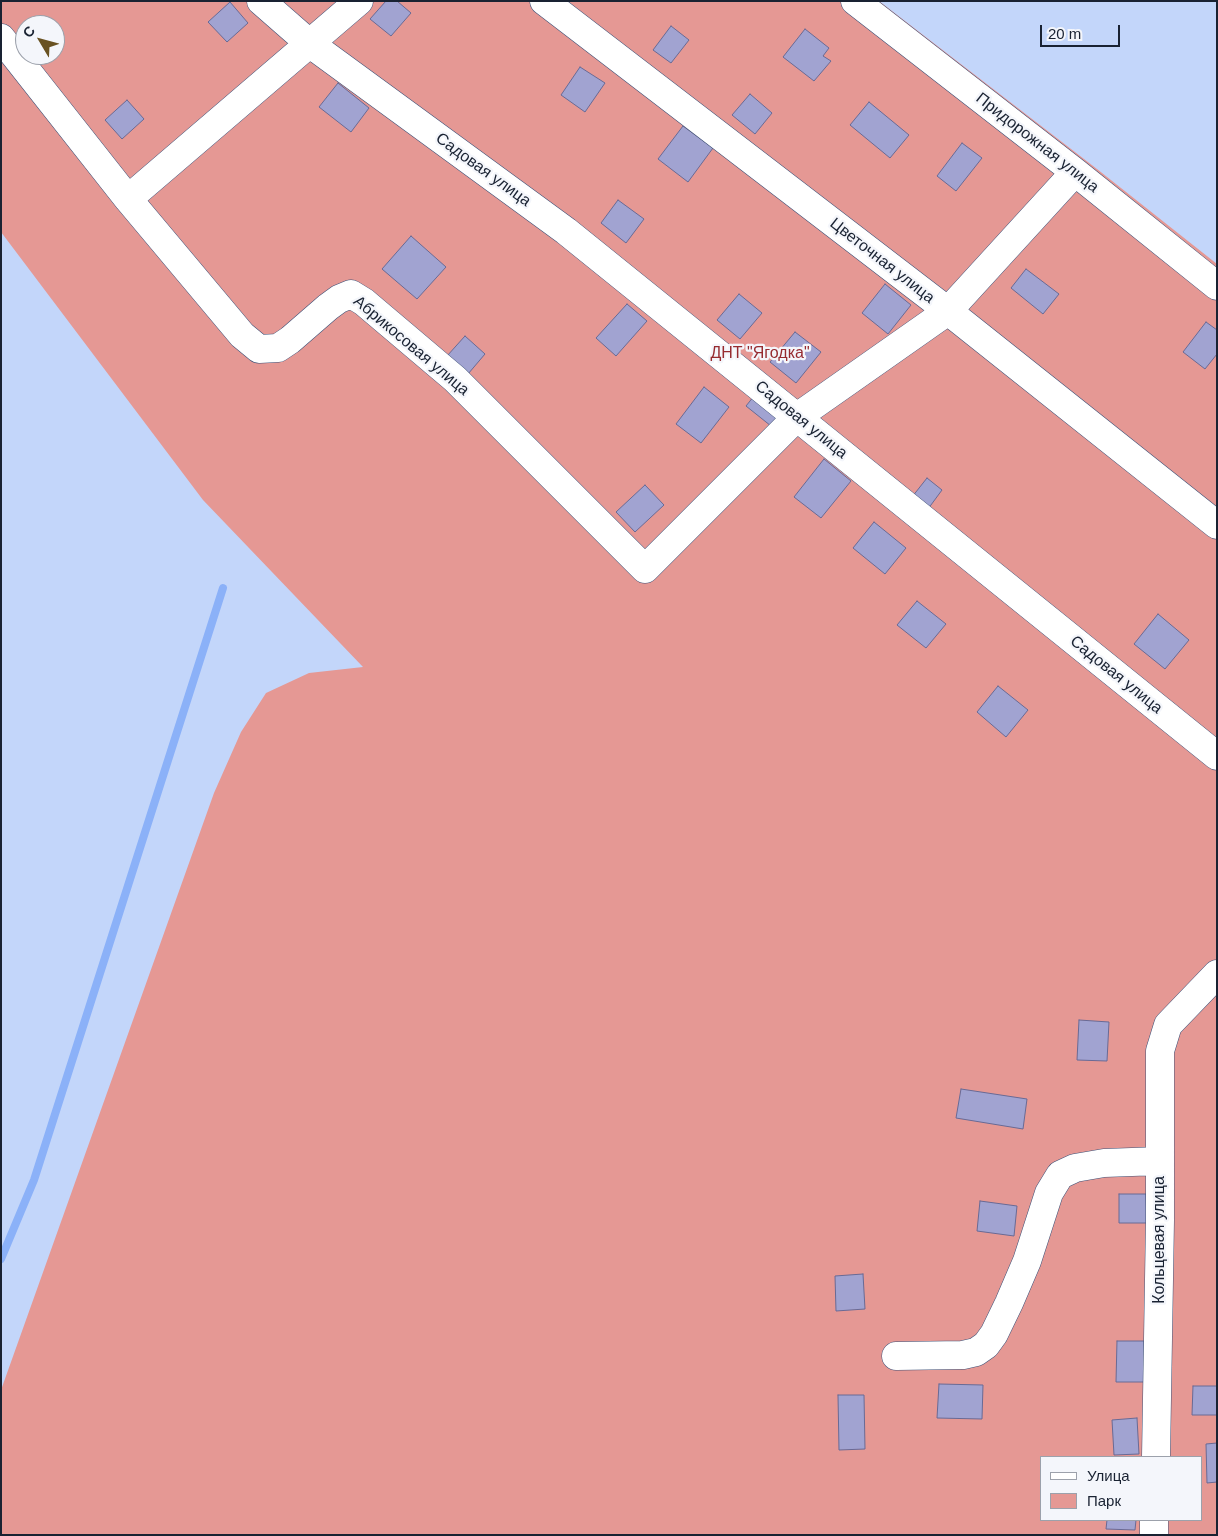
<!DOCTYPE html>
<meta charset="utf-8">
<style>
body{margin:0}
#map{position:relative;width:1218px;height:1536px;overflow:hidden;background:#c3d6fa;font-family:Arial,sans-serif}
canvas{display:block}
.frame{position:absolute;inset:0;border:2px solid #192232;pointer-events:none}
.legend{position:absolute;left:1040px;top:1456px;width:162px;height:65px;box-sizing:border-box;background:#f4f6fb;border:1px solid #9ca1ab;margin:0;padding:6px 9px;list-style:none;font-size:15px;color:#192232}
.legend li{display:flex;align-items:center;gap:10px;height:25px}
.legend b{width:25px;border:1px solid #9ca1ab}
.north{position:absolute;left:15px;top:15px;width:50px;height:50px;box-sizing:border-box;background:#f4f6fb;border:1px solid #9ca1ab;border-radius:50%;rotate:307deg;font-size:14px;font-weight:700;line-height:20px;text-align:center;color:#192232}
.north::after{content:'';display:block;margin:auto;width:18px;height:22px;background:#695222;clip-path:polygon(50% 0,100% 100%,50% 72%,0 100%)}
.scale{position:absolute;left:1040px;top:25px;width:80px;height:22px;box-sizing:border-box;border:2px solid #192232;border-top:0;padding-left:6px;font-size:15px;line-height:18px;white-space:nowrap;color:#192232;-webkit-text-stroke:4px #f4f6fb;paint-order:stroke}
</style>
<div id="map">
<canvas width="1218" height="1536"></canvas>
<div class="frame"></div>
<ul class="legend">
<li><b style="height:6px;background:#fff"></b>Улица</li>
<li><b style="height:14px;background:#e59894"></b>Парк</li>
</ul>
<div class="north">С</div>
<div class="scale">20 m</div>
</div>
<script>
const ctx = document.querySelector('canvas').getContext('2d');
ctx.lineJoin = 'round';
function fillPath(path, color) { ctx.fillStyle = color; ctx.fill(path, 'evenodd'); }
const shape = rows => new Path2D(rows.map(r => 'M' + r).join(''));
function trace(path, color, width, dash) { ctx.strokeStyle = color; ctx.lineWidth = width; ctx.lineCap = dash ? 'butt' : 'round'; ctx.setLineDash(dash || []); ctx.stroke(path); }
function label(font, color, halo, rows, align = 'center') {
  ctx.font = font + ' Arial,sans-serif'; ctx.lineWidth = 4.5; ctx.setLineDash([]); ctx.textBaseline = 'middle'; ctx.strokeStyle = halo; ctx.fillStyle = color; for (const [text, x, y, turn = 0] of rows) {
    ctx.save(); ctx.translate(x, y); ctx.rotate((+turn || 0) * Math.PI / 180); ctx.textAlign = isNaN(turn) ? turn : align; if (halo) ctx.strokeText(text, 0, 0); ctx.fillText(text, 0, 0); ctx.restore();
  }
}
fillPath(shape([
 [1,1,879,1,1097,169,1217,264,1217,1535,1,1535,1,1390,214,793,241,732,266,693,309,673,363,667,203,500,1,232],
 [25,25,55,25,55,55,25,55],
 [1042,1457,1202,1457,1202,1520,1042,1520]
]), '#e59894');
trace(shape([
 [1,1259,34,1180,223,588]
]), '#8bb1f8', 8);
const building = shape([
 [386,1,397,1,411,13,391,36,370,19,386,1],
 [230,2,248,23,227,42,208,22,230,2],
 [671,26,689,40,671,63,653,50,671,26],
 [805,29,829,48,823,56,831,61,814,81,783,57,805,29],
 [580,67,605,83,585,112,561,95,580,67],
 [338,83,369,108,351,132,319,107,338,83],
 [750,94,772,113,755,134,732,115,750,94],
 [127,100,144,119,122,139,105,120,127,100],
 [869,102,909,135,890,158,850,125,869,102],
 [683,126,713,148,688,182,658,159,683,126],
 [962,143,982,158,956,191,937,176,962,143],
 [618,200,644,219,626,243,601,223,618,200],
 [411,236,446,267,417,299,382,269,411,236],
 [1026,269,1059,294,1043,314,1011,288,1026,269],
 [885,284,911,305,888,334,862,313,885,284],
 [739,294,762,313,740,339,717,320,739,294],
 [627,304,647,321,616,356,596,338,627,304],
 [1206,322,1217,330,1217,354,1205,369,1183,352,1206,322],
 [795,332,821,352,796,383,770,362,795,332],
 [465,336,485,354,468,374,447,356,465,336],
 [704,387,729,407,701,443,676,424,704,387],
 [758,391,788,414,776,430,746,406,758,391],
 [824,459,851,481,821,518,794,497,824,459],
 [927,478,942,490,928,509,912,497,927,478],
 [645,485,664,505,635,532,616,512,645,485],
 [874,522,906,548,885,574,853,548,874,522],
 [917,601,946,624,926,648,897,625,917,601],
 [1158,614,1189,640,1165,669,1134,644,1158,614],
 [998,686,1028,710,1006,737,977,712,998,686],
 [1079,1020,1109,1022,1107,1061,1077,1060,1079,1020],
 [961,1089,1027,1099,1023,1129,956,1118,961,1089],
 [1119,1194,1146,1194,1147,1223,1119,1223,1119,1194],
 [980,1201,1017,1206,1014,1236,977,1231,980,1201],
 [863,1274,865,1309,836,1311,835,1276,863,1274],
 [1117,1341,1144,1341,1144,1382,1116,1382,1117,1341],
 [939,1384,983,1385,982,1419,937,1418,939,1384],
 [1193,1386,1217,1386,1217,1415,1192,1415,1193,1386],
 [838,1395,864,1395,865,1449,839,1450,838,1395],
 [1137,1418,1139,1454,1114,1455,1112,1420,1137,1418],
 [1217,1443,1217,1482,1207,1483,1206,1444,1217,1443],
 [1107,1520,1136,1520,1135,1530,1106,1529,1107,1520]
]);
fillPath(building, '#a1a3d1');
trace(building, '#696a95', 1);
const minor = shape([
 [261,1,309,43,566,231,1217,756],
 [544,1,948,311,1217,525],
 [855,1,1075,172,1217,286],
 [1,38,128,199,242,335,259,349,278,348,290,340,328,307,339,299,351,294,364,302,455,379,645,569,797,417,948,311,1075,172],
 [128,199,359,1],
 [896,1356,963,1355,976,1352,986,1345,994,1334,1009,1303,1027,1261,1049,1193,1060,1175,1075,1168,1104,1163,1160,1161],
 [1156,1457,1160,1220,1160,1051,1168,1025,1217,974],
 [1154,1535,1154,1520]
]);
trace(minor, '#3e5177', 29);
trace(minor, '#fff', 28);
label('16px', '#192232', '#f4f6fb', [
 ["Придорожная улица",1037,143,38],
 ["Садовая улица",483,170,36],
 ["Цветочная улица",882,261,38],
 ["Абрикосовая улица",411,346,40],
 ["Садовая улица",801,420,39],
 ["Садовая улица",1116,675,39],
 ["Кольцевая улица",1160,1240,-90]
]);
label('16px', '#962b30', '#f4f6fb', [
 ["ДНТ \"Ягодка\"",760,354]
]);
</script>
